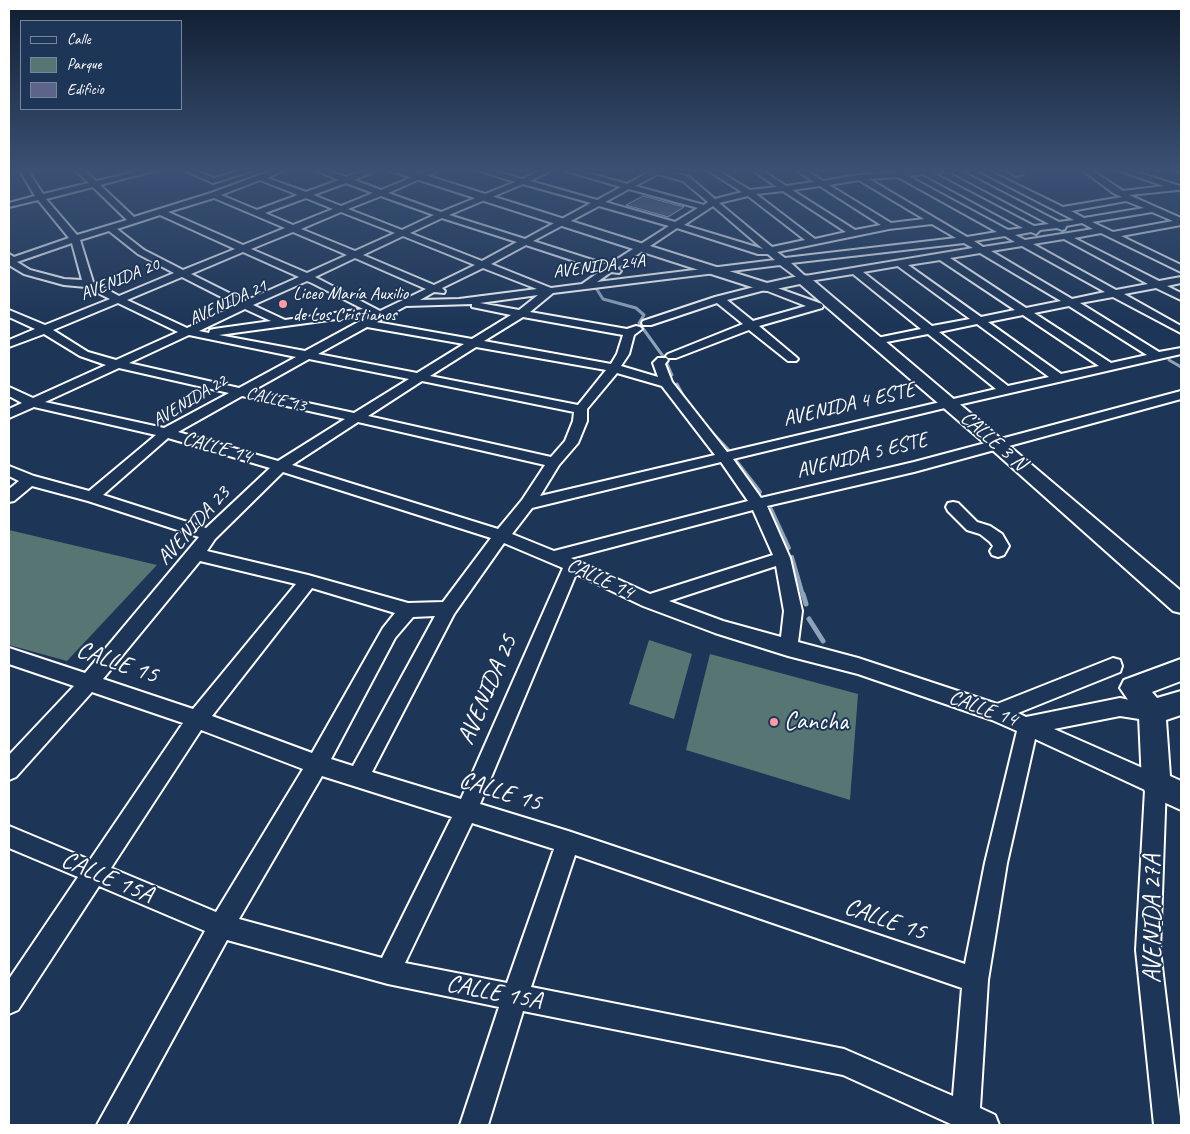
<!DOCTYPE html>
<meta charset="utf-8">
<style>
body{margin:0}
#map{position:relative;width:1190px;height:1134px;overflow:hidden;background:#1d3557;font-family:Caveat,sans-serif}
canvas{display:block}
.frame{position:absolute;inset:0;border:10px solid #fff;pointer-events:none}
.legend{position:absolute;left:20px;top:20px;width:162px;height:90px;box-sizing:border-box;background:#1d3557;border:1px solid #77869a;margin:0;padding:6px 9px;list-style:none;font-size:15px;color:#fff}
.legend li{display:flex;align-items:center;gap:10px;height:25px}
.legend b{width:25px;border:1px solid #77869a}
</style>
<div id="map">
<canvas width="1190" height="1134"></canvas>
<div class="frame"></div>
<ul class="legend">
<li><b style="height:6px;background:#1d3557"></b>Calle</li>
<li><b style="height:14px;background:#577573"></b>Parque</li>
<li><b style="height:14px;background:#5d648a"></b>Edificio</li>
</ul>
</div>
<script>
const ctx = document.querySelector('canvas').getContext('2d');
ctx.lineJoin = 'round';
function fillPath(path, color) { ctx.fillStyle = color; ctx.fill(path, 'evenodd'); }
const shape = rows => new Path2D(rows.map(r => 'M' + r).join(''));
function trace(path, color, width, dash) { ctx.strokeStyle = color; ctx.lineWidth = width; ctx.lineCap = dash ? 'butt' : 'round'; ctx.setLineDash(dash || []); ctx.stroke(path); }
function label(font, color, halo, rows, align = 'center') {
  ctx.font = font + ' Caveat,sans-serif'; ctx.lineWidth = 4; ctx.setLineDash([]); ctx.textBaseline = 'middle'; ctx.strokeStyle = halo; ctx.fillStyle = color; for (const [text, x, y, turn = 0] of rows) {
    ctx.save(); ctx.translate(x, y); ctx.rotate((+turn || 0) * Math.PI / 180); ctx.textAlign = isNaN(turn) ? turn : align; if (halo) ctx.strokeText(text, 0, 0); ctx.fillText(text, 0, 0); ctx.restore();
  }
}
fillPath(shape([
 [9,530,157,565,67,661,9,645],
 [649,640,692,654,674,719,629,704],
 [710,654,858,694,850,800,686,750]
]), '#577573');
trace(shape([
 [594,285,603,299,636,308,644,315,639,323,665,359,672,375],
 [1169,360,1181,367],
 [677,384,686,401]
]), '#8ea3b8', 3);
trace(shape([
 [709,430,728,450],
 [736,461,760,492],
 [771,509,789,548],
 [792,557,803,595]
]), '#8ea3b8', 4);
trace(shape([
 [803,594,806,604],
 [809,619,823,641]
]), '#8ea3b8', 5);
const building = shape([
 [643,196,684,207,668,217,626,205,643,196]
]);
fillPath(building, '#5d648a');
trace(building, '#fff', 1);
const street = shape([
 [19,169,27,169,43,194,89,183,74,169,82,169,96,181,148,169,161,169,100,185,134,217,211,193,276,169,287,169,267,178,306,192,339,180,312,169,323,169,346,177,369,169,380,169,354,180,381,190,432,169,443,169,388,193,441,212,515,182,475,169,487,169,522,179,544,169,554,169,530,181,597,200,621,187,560,169,573,169,627,184,651,171,647,169,665,169,664,170,689,177,715,199,742,192,706,169,715,169,750,190,777,187,751,169,760,169,786,186,814,182,795,169,804,169,823,181,859,175,922,169,957,169,1059,222,1074,220,975,169,985,169,1063,207,1122,197,1113,193,1081,169,1090,169,1123,191,1164,186,1115,169,1127,169,1180,186,1180,190,1177,190,1129,195,1181,218,1181,225,1121,236,1181,265,1181,272,1101,233,1074,238,1159,281,1181,277,1181,283,1167,286,1181,293,1181,300,1156,288,1124,294,1181,326,1181,333,1113,297,1080,303,1159,352,1181,348,1181,354,949,407,733,459,761,498,914,462,1181,391,1181,399,914,472,767,506,790,558,802,611,798,642,858,658,997,704,1113,658,1120,660,1122,666,1120,672,1018,713,1026,717,1120,698,1159,706,1162,712,1159,718,1152,721,1120,716,1054,729,1163,777,1166,784,1160,950,1181,1125,1154,1125,1136,950,1145,790,1035,739,1007,863,988,980,980,1108,995,1115,999,1125,953,1125,843,1075,523,1011,488,1125,460,1125,499,1007,388,984,227,940,126,1125,97,1125,205,931,99,886,18,1010,9,1014,9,979,78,877,9,848,9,826,90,860,183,723,92,692,16,777,9,780,9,755,74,686,9,664,9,648,85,673,199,537,88,501,32,486,14,501,9,502,9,489,19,481,9,476,9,466,34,476,89,491,156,435,34,407,9,418,9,409,22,403,9,396,9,387,33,398,106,365,80,356,44,334,9,347,9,340,35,329,9,317,9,310,45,325,110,299,86,287,64,285,24,274,9,265,9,254,14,257,69,238,38,200,9,207,9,203,35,196,19,169],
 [949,171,1049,224,1034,226,933,173,949,171],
 [658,174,683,181,708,202,704,205,635,186,658,174],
 [923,174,1023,228,1008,230,908,176,923,174],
 [898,177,997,232,967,237,869,179,898,177],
 [260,180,298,195,257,210,221,195,260,180],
 [859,180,924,219,891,223,829,185,859,180],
 [346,183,373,193,341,206,313,195,346,183],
 [523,184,591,203,525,239,449,215,523,184],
 [820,186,881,225,855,230,792,190,820,186],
 [93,187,127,220,77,235,46,199,93,187],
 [629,189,698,208,675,222,605,202,629,189],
 [783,191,846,232,815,239,756,194,783,191],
 [381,196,434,215,402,230,348,209,381,196],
 [748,196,805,240,772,247,719,203,748,196],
 [214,198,285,228,243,245,168,212,214,198],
 [306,198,333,209,293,225,265,213,306,198],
 [1126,201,1144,208,1084,218,1071,211,1126,201],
 [599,206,669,226,608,265,533,241,599,206],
 [713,206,763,249,684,225,713,206],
 [341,212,395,233,355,251,301,229,341,212],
 [1152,212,1173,221,1113,232,1092,222,1152,212],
 [160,215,235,249,183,270,144,250,117,229,160,215],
 [442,218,517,242,482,261,410,233,442,218],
 [1082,223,1093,229,1025,240,1015,235,1031,232,1036,234,1040,230,1057,228,1062,230,1065,229,1066,226,1082,223],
 [932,224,956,238,785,258,777,252,889,229,932,224],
 [677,228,758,254,768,254,775,260,597,282,611,272,619,273,621,271,617,268,677,228],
 [109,231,138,254,174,273,119,296,93,282,80,240,109,231],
 [293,232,347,255,307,273,251,249,293,232],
 [403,236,475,265,434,285,363,255,403,236],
 [1005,236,1015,242,983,247,974,241,1005,236],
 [1064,239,1148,284,1116,290,1033,244,1064,239],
 [72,243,82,280,64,279,30,270,17,262,72,243],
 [964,243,973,248,805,276,791,263,964,243],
 [526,245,602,270,582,284,551,288,491,264,526,245],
 [1022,246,1105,292,1072,299,991,251,1022,246],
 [243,252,299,277,245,301,191,274,243,252],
 [980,253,1061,301,1026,308,950,258,980,253],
 [355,258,426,289,380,311,315,277,355,258],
 [940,260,1015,310,981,317,908,265,940,260],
 [780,265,803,282,853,274,921,329,872,339,870,341,872,343,876,344,928,334,996,389,727,452,672,382,665,364,668,360,666,358,658,358,653,363,658,377,621,366,629,354,634,335,642,329,640,327,636,326,627,329,530,312,553,293,780,265],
 [898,266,899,267,970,319,932,326,863,272,898,266],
 [483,268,537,289,459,299,420,300,434,292,444,293,445,291,442,288,483,268],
 [182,277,237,305,187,328,127,300,182,277],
 [307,281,312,283,363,309,285,320,253,305,307,281],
 [538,295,519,310,480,303,538,295],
 [118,303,178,332,116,360,88,352,53,330,118,303],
 [472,304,472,307,511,315,472,339,376,322,406,306,472,304],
 [1069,306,1147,355,1111,363,1034,313,1069,306],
 [245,309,271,321,214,329,210,330,209,333,199,331,245,309],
 [373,314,305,351,219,335,373,314],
 [1023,315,1099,366,1061,374,988,322,1023,315],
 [523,317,623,335,617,354,611,364,484,341,523,317],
 [977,324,1049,377,1008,386,939,332,977,324],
 [367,327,464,344,417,373,318,354,367,327],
 [189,335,296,357,239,388,129,363,189,335],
 [476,347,606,370,578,405,430,376,476,347],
 [309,359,409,379,354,413,252,391,309,359],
 [119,368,229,393,164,428,45,402,119,368],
 [617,373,662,386,715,455,540,496,559,465,578,443,587,421,587,409,617,373],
 [422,381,574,412,573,421,565,441,551,457,368,416,422,381],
 [242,396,345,419,278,461,178,432,242,396],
 [358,422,545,465,522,500,498,529,292,465,358,422],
 [168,438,270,468,206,528,103,495,168,438],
 [721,462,748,501,554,551,512,534,532,508,721,462],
 [283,472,491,538,443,602,408,603,308,575,207,551,215,539,283,472],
 [753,510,773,555,650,594,571,558,753,510],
 [504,543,563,568,461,799,372,772,454,614,504,543],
 [200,561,296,584,193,709,103,679,200,561],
 [776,566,784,611,781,637,723,621,669,601,776,566],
 [576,574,643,606,715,633,788,656,858,674,992,720,1017,731,985,863,965,964,568,831,480,804,576,574],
 [312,588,395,613,383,628,312,753,212,716,312,588],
 [435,616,353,766,331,759,395,638,413,617,435,616],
 [201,730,303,769,216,912,111,868,201,730],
 [322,776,452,817,382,958,239,919,322,776],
 [472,823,554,849,507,983,405,963,472,823],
 [575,855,962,988,953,1096,844,1049,531,987,575,855],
 [182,169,192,169,214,178,246,169,258,169,213,183,182,169],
 [1005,169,1015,169,1023,174,1016,176,1005,169],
 [1173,169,1181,169,1181,171,1177,171,1173,169],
 [766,284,822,304,823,306,822,308,759,326,796,357,798,359,796,361,788,361,749,330,676,358,668,358,666,356,668,354,743,324,717,303,651,325,643,325,642,323,643,321,715,297,766,284],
 [765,290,806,306,753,321,727,300,765,290],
 [953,502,958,503,977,522,990,526,1002,534,1009,546,1004,555,998,557,992,555,990,551,993,546,990,542,980,534,967,530,948,511,946,507,948,503,953,502]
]);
const secondary = shape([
 [390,169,406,169,767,283,803,275,808,276,1181,591,1181,613,1173,611,989,447,800,284,766,291,761,290,391,171,390,169],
 [1181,659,1181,681,1152,692,1157,698,1181,691,1181,715,1166,720,1170,776,1181,781,1181,810,1146,794,1142,784,1139,716,1120,688,1124,680,1181,659]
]);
trace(street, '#fff', 4);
trace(secondary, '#fff', 4);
fillPath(street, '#1d3557');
fillPath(secondary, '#1d3557');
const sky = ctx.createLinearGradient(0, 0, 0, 328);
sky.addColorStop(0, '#101d30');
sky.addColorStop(0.52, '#3a5174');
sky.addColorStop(1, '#3a517400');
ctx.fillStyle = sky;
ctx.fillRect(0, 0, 1190, 328);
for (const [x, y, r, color] of [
 [283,304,5,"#ff9aa2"],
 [774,722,5,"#ff9aa2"]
]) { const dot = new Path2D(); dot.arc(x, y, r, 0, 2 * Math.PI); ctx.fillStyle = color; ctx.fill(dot); trace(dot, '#1d3557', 2); }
label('18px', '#fff', '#1d3557', [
 ["AVENIDA 24A",599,267,-7],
 ["AVENIDA 20",120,280,-22],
 ["AVENIDA 21",228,303,-25],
 ["CALLE 13",276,400,13],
 ["AVENIDA 22",190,401,-31]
]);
label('18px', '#fff', '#1d3557', [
 ["Liceo María Auxilio",293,294],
 ["de Los Cristianos",293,315]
], 'left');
label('21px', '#fff', '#1d3557', [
 ["AVENIDA 4 ESTE",849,405,-13],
 ["CALLE 3 N",993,441,41],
 ["CALLE 14",217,448,16],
 ["AVENIDA 5 ESTE",862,456,-14],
 ["AVENIDA 23",194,526,-48],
 ["CALLE 14",600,579,25],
 ["CALLE 14",983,709,20]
]);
label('25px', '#fff', '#1d3557', [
 ["CALLE 15",117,663,19],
 ["AVENIDA 25",488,690,-67],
 ["CALLE 15",500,792,17],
 ["CALLE 15A",107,878,23],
 ["AVENIDA 27A",1153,919,-90],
 ["CALLE 15",885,920,19],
 ["CALLE 15A",494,993,11]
]);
label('25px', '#fff', '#1d3557', [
 ["Cancha",784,722]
], 'left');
</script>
